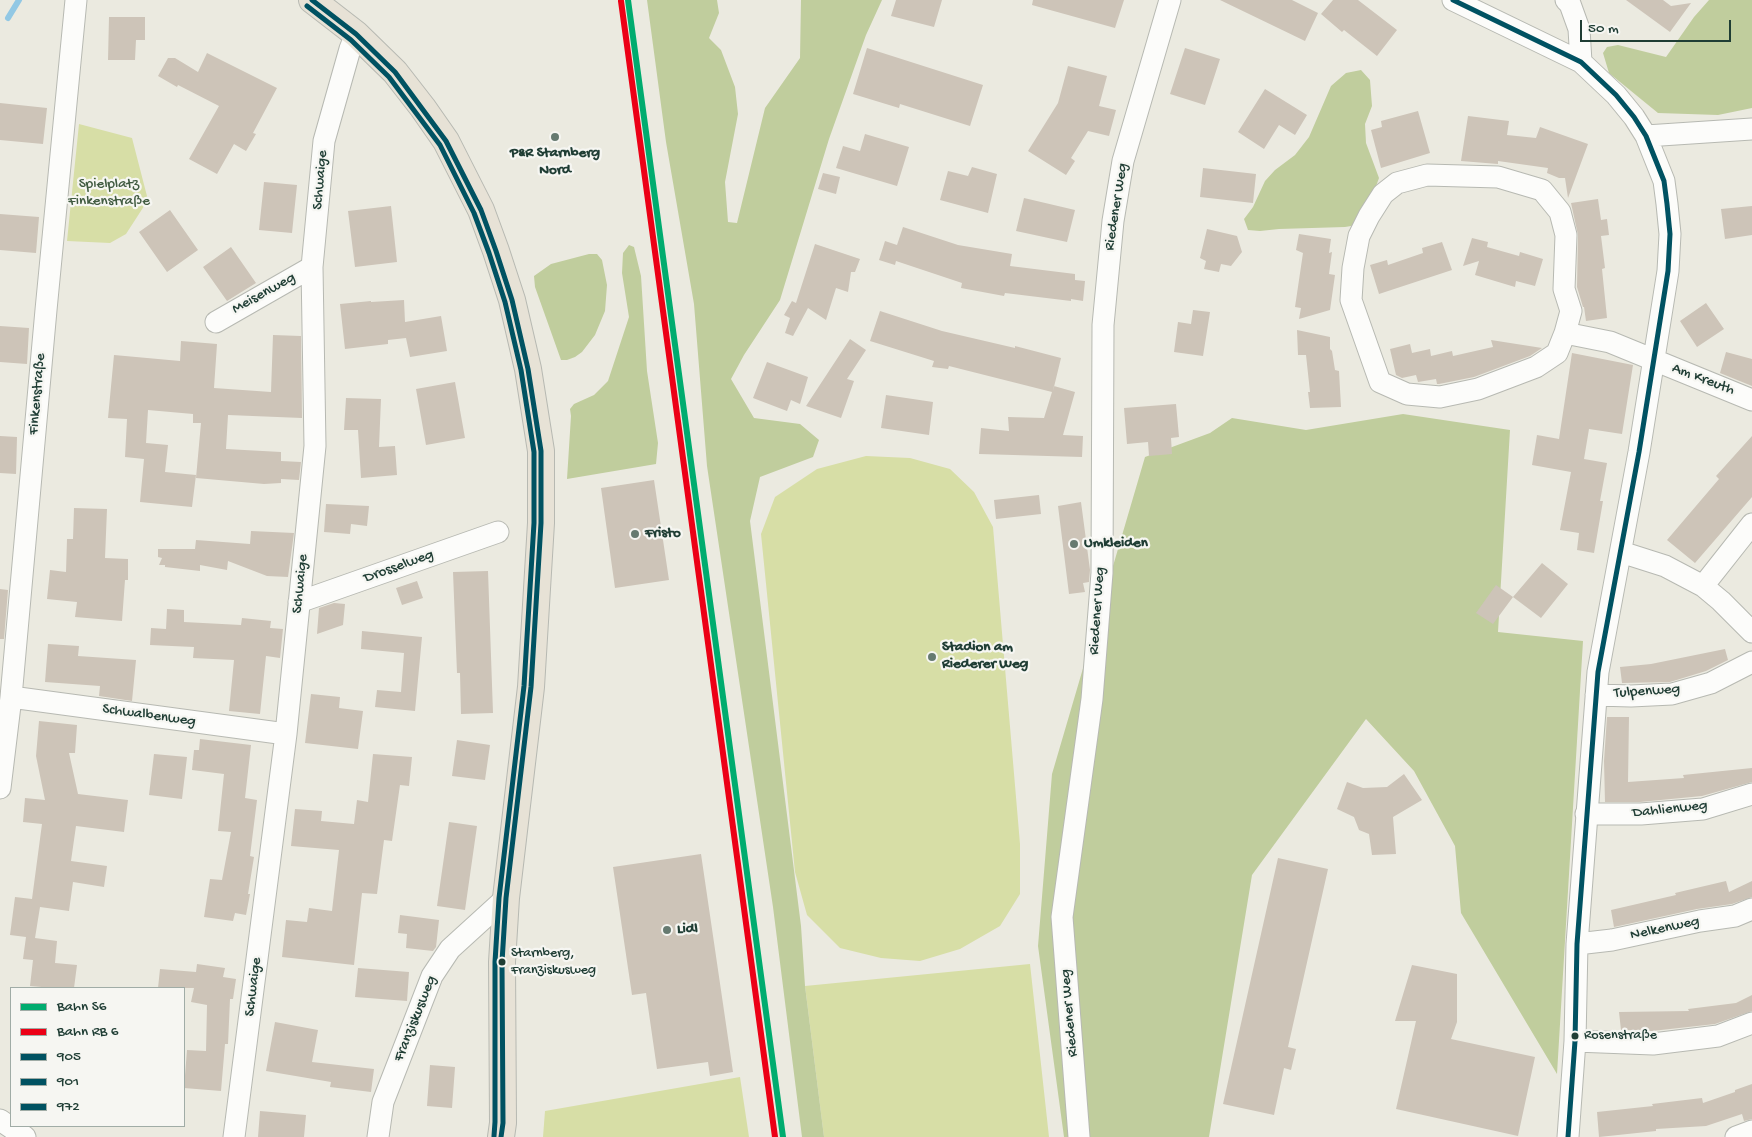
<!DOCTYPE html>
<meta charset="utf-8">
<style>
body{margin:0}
#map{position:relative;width:1752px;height:1137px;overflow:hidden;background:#ebeae0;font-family:"Gochi Hand",sans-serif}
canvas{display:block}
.legend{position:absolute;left:10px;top:987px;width:175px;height:140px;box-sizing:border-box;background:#f6f6f2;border:1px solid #a0aca6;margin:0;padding:6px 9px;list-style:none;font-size:15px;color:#1f3d34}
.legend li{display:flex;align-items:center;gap:10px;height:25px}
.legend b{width:25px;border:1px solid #a0aca6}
.scale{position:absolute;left:1580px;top:20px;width:151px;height:22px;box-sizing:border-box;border:2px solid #1f3d34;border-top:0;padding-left:6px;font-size:15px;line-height:18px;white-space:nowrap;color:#1f3d34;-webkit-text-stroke:4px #f6f6f2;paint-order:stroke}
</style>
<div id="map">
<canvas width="1752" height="1137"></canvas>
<ul class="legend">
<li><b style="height:6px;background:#00ac6f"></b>Bahn S6</li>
<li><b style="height:6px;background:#ec0016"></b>Bahn RB 6</li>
<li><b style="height:6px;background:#005262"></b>905</li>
<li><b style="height:6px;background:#005262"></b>901</li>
<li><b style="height:6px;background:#005262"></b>972</li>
</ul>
<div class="scale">50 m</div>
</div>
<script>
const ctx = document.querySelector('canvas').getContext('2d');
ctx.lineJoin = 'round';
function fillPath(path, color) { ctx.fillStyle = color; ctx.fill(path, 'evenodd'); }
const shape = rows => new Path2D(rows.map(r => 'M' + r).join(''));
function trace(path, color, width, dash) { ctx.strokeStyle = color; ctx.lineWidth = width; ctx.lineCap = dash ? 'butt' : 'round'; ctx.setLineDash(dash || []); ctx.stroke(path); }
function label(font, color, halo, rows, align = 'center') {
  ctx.font = font + ' "Gochi Hand",sans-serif'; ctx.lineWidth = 4.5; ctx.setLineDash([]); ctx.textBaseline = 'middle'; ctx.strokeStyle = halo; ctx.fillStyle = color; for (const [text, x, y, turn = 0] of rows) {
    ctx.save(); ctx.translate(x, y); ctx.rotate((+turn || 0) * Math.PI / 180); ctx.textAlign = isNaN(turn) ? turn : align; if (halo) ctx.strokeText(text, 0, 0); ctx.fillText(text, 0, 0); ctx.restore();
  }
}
fillPath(shape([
 [79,124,132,138,148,200,126,234,110,243,67,241],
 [866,456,910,458,950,469,974,492,993,527,1020,844,1020,894,1000,926,960,949,920,961,881,958,840,948,807,915,795,872,761,534,775,497,817,469],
 [1030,964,1049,1137,824,1137,805,986],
 [740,1077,749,1137,543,1137,545,1111]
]), '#d7dea6');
fillPath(shape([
 [647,0,717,0,719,13,709,38,721,50,735,87,738,114,725,182,728,222,737,223,765,108,800,58,801,0,882,0,866,35,829,139,780,300,744,355,731,379,754,418,800,424,819,440,813,457,760,477,750,521,801,926,805,986,824,1137,802,1137,773,907,707,466,694,304,666,142],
 [1709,0,1752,0,1752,108,1718,115,1658,113,1609,73,1603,53,1607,47,1618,45,1666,57,1694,17],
 [1361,70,1370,80,1372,106,1365,124,1366,143,1379,178,1371,200,1357,225,1345,227,1279,229,1260,231,1248,230,1244,219,1253,207,1265,181,1275,170,1295,155,1309,137,1331,86,1346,73],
 [629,245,634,247,641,276,647,371,658,443,656,464,567,479,571,416,570,409,574,404,594,395,608,381,629,317,622,273,623,253],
 [589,254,597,254,602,260,607,285,605,311,595,335,582,352,575,357,567,360,561,360,535,287,534,276,551,264],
 [1403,414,1510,430,1498,632,1583,641,1557,1074,1461,913,1455,846,1414,771,1366,719,1252,875,1209,1137,1064,1137,1038,946,1052,774,1145,457,1210,433,1232,418,1306,430]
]), '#c0cd9d');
trace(shape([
 [8,18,19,0]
]), '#92c8e4', 6);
fillPath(shape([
 [896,0,942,0,934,27,891,16],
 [1033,0,1124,0,1115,28,1032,5],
 [1220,0,1292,0,1318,13,1305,41],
 [1333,0,1358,0,1397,30,1377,56,1344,30,1342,32,1321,14],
 [1626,0,1663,0,1671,6,1691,3,1670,32],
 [109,17,145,17,145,40,136,40,135,60,108,60],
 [867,48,983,85,970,126,900,104,899,108,853,94],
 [1185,48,1220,59,1205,105,1170,94],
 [207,53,277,88,253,133,256,134,246,151,234,144,217,174,189,159,219,106,178,85,177,87,158,76,168,58,175,58,198,72],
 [1068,66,1107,76,1099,106,1116,110,1109,136,1088,131,1071,158,1075,161,1066,175,1028,151,1058,103],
 [1265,89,1307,115,1295,135,1279,125,1264,149,1238,132],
 [0,103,47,108,43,144,0,140],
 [1418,111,1430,153,1381,168,1371,130,1382,127,1381,121],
 [1468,116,1509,121,1507,135,1536,138,1540,127,1588,144,1568,198,1565,178,1559,178,1547,173,1548,168,1498,161,1498,164,1461,161],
 [865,134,909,147,897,186,836,168,843,146,860,151],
 [972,167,997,174,988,213,940,200,948,171,968,176],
 [1203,168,1256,174,1253,203,1200,197],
 [823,173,840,177,836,194,818,189],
 [264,182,297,185,292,233,259,230],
 [1024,198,1075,210,1067,242,1016,231],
 [1598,199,1601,220,1607,219,1609,235,1601,236,1605,268,1602,269,1607,318,1586,321,1584,307,1583,307,1577,287,1578,235,1571,203],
 [391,206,397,262,355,267,348,211],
 [1752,206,1752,235,1725,239,1721,209],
 [170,210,198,250,167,272,139,232],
 [0,214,39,217,36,253,0,250],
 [903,227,958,245,1012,254,1010,266,1075,274,1075,280,1085,281,1083,301,1071,299,1071,301,1005,293,1004,296,961,288,962,283,896,261,895,265,879,260,885,241,897,245],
 [1207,229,1237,236,1242,252,1231,266,1221,264,1219,272,1204,269,1206,261,1200,258],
 [1299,234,1331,239,1329,253,1332,252,1329,274,1335,275,1330,310,1299,319,1301,308,1295,307,1303,253,1296,250],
 [1472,238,1488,242,1487,247,1519,256,1520,252,1543,259,1535,286,1516,281,1515,287,1475,275,1479,261,1463,266],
 [1442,242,1452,270,1379,294,1370,265,1387,260,1388,265,1423,253,1422,248],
 [815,244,860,259,855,272,851,272,848,292,836,288,826,320,808,308,793,336,785,333,790,318,784,315,792,301,796,303],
 [231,247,256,283,227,301,203,267],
 [404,300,405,322,441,316,447,351,410,357,406,338,388,340,388,344,345,349,340,304,371,301,371,302],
 [1706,303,1724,329,1697,347,1680,321],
 [1193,310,1210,312,1203,356,1174,352,1178,322,1191,324],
 [880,311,942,331,1015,348,1015,346,1061,358,1053,391,1054,386,1075,392,1063,435,1083,436,1082,457,979,454,981,428,1009,431,1008,417,1044,418,1052,392,949,366,948,369,932,367,934,361,870,341],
 [0,326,29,328,27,364,0,362],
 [1297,330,1330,337,1330,349,1332,351,1335,370,1339,371,1341,407,1310,408,1308,392,1310,392,1306,355,1298,355],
 [273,335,301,336,302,418,228,415,226,449,281,452,281,461,301,462,299,480,281,479,281,483,264,484,196,478,201,423,193,423,193,414,148,410,146,443,168,445,165,472,196,475,192,507,140,502,144,459,125,457,127,419,108,418,114,355,180,361,181,341,217,344,214,388,271,392],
 [850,339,866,350,847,379,854,381,841,418,806,406],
 [1491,340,1542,348,1530,356,1474,377,1439,384,1437,384,1436,379,1418,382,1416,375,1402,378,1396,375,1390,349,1410,344,1412,353,1430,349,1431,356,1452,351,1453,356,1493,347],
 [1726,352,1752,359,1752,386,1720,373],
 [1572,353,1633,365,1622,434,1589,429,1584,459,1607,463,1600,501,1603,501,1594,553,1577,550,1579,533,1560,530,1571,472,1532,465,1537,435,1559,439],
 [767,362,808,377,800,404,791,400,787,411,753,398],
 [455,382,465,438,426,445,416,389],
 [886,395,933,402,929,435,881,428],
 [346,398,381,399,379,447,395,446,397,475,361,478,358,430,344,430],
 [1176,404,1179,437,1171,438,1172,454,1149,456,1148,442,1127,444,1124,408],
 [0,436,17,437,16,474,0,473],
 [1752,436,1752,497,1695,563,1667,540,1719,479,1716,476],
 [654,480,669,580,615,588,601,488],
 [1039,495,1041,514,996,519,994,500],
 [1081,502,1090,570,1089,582,1083,583,1085,592,1069,594,1058,506],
 [326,504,369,506,367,526,351,524,350,534,324,532],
 [74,508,107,509,105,558,128,559,128,580,125,580,122,621,75,617,77,602,47,599,50,570,66,572,67,539,73,539],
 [251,531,294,533,288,577,267,576,228,561,227,570,200,565,200,571,165,567,165,565,159,565,162,558,158,557,158,549,195,549,196,540,250,544],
 [1542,563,1568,584,1541,618,1513,597],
 [488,571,493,713,461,714,460,673,457,673,453,572],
 [417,581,423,598,402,605,396,588],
 [1496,585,1513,597,1493,624,1476,613],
 [0,589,8,590,4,639,0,639],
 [334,603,345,604,343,625,317,634,319,608],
 [167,609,184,610,184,622,241,625,242,618,271,621,270,628,283,629,280,658,266,656,260,714,229,711,234,660,193,658,194,647,150,645,151,628,166,629],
 [362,631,422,637,415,711,375,707,377,690,401,692,404,653,361,649],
 [48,644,79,646,78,656,136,660,132,701,99,696,100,686,45,682],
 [1725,649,1728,660,1706,671,1670,682,1622,683,1620,667,1651,664],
 [311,694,340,697,339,708,363,711,358,749,305,743],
 [1607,717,1629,717,1628,782,1684,778,1683,775,1752,768,1752,782,1702,796,1640,802,1605,802,1604,761],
 [39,721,77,725,75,753,69,753,78,794,128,800,124,832,76,826,71,861,107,866,104,887,73,882,69,911,40,907,35,938,57,941,55,963,77,965,74,988,53,988,30,986,33,960,23,959,26,937,10,935,15,897,32,899,42,824,23,822,25,798,45,800,36,756],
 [200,739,251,745,245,798,257,800,250,856,254,857,248,894,250,894,246,915,235,913,233,921,204,917,210,879,222,880,231,832,218,831,224,774,192,770,194,750,199,750],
 [457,740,490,745,485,780,452,776],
 [154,754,187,757,182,799,149,795],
 [373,754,412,757,409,786,400,785,392,841,384,840,377,894,362,893,354,965,282,957,286,920,307,922,309,908,332,911,339,850,291,846,295,809,322,811,321,821,354,824,357,800,368,802],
 [1404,774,1422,800,1393,817,1396,854,1372,855,1369,834,1359,830,1354,817,1337,809,1347,782,1363,788,1387,787],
 [449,822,477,826,465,910,437,906],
 [701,854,733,1072,710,1076,708,1062,657,1069,646,993,632,995,613,867],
 [1278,858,1328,869,1288,1047,1296,1049,1291,1070,1284,1068,1274,1115,1223,1104],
 [1726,881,1729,892,1752,881,1752,897,1732,904,1697,909,1614,927,1611,910,1676,895,1675,893],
 [400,915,439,920,436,947,433,951,406,948,407,934,398,933],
 [197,964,225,968,223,977,236,979,233,999,230,999,228,1044,225,1044,221,1091,184,1088,187,1050,206,1051,207,1005,191,1002,194,988,158,988,160,969,196,972],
 [1412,965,1457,974,1457,1022,1451,1039,1535,1057,1518,1136,1396,1109,1416,1021,1395,1021],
 [358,968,409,972,407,1001,355,997],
 [1752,995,1752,1011,1715,1024,1652,1031,1621,1030,1619,1012,1689,1011,1688,1009,1736,1003],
 [275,1022,318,1030,312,1062,374,1069,371,1092,330,1087,331,1082,266,1071],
 [430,1065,455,1067,452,1108,427,1106],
 [1752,1084,1752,1119,1744,1121,1742,1114,1706,1126,1656,1129,1656,1131,1599,1137,1597,1112,1653,1106,1652,1104,1702,1098,1703,1103,1735,1092,1735,1090],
 [260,1111,306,1115,304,1137,258,1137]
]), '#cdc4b8');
const minor = shape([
 [1453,0,1581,62,1616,95,1634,117,1646,136,1664,181,1667,204,1670,234,1668,271,1639,452,1598,672,1577,944,1575,1041,1568,1137],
 [1566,0,1570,4,1579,29,1581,62],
 [1646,136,1752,129],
 [216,322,312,267],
 [1565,333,1571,311,1564,289,1566,235,1560,212,1542,190,1498,177,1427,175,1397,183,1383,194,1369,216,1359,236,1353,268,1351,300,1380,382,1407,394,1440,397,1478,389,1536,367,1557,353,1565,333,1610,342,1752,400],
 [1621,552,1665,566,1703,586,1721,601,1752,632],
 [1703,586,1752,524],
 [299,602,498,532],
 [1596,695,1631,696,1672,694,1711,683,1752,662],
 [11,697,286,734],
 [0,788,11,697,46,310,76,0],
 [1586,814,1641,814,1703,809,1752,794],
 [1577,944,1612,940,1700,921,1735,916,1752,909],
 [1575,1041,1653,1044,1718,1036,1752,1023],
 [0,1120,25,1137],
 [234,1137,286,734,315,446,312,267,324,141,350,49,356,34],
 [378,1137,383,1102,432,976,450,949,506,898],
 [1079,1137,1062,917,1092,699,1102,573,1103,325,1113,221,1123,161,1170,0],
 [1736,1137,1752,1131]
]);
const major = shape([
 [312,0,356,34,395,72,423,108,446,141,481,210,496,251,512,300,528,369,541,451,541,523,531,687,506,898,502,962,503,1123,501,1137]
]);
trace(minor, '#b7b9b2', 23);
trace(major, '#b7b9b2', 28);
trace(minor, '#fcfcfa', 21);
trace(major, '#e7e2d6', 26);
trace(shape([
 [312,0,356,34,395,72,446,141,481,210,496,251,512,300,528,369,541,451,541,523,531,687,506,898,502,962,503,1123,501,1137]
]), '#005262', 5);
trace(shape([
 [1453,0,1581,62,1616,95,1634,117,1646,136,1664,181,1667,204,1670,234,1668,271,1639,452,1598,672,1577,944,1575,1041,1568,1137]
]), '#005262', 5);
trace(shape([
 [307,6,351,40,389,77,440,145,474,213,489,253,505,302,521,370,534,452,534,523,524,686,499,898,495,962,495,1122,494,1136]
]), '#005262', 5);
trace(shape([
 [628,0,783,1137]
]), '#00ac6f', 6);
trace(shape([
 [621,1,775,1137]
]), '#ec0016', 6);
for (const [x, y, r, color] of [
 [555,137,5,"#667a70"],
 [635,534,5,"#667a70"],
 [1074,544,5,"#667a70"],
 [932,657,5,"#667a70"],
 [667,930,5,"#667a70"],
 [502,962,4.5,"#1f3d34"],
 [1575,1036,4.5,"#1f3d34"]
]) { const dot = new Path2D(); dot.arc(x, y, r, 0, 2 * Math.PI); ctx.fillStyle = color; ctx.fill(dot); trace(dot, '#f6f6f2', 2); }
label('14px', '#1f3d34', '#f6f6f2', [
 ["Starnberg,",511,954],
 ["Franziskusweg",511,971],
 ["Rosenstraße",1584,1036]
], 'left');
label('bold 15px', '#1f3d34', '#f6f6f2', [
 ["P&R Starnberg",555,154,"center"],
 ["Nord",555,171,"center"],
 ["Fristo",645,534],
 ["Umkleiden",1084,544],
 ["Stadion am",942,648],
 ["Riederer Weg",942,665],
 ["Lidl",677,930]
], 'left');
label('15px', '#1f3d34', '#f6f6f2', [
 ["Schwaige",321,180,-85],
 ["Riedener Weg",1117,207,-81],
 ["Meisenweg",264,294,-29],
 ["Am Kreuth",1703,380,21],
 ["Finkenstraße",38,394,-85],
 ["Drosselweg",399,567,-20],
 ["Schwaige",301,584,-84],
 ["Riedener Weg",1098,611,-86],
 ["Tulpenweg",1647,692,-4],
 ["Schwalbenweg",149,716,8],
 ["Dahlienweg",1670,810,-6],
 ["Nelkenweg",1665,929,-12],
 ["Schwaige",254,987,-83],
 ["Riedener Weg",1070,1013,-95],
 ["Franziskusweg",416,1019,-68]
]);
label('15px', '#415b41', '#f6f6f2', [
 ["Spielplatz",109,185],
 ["Finkenstraße",109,202]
]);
</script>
